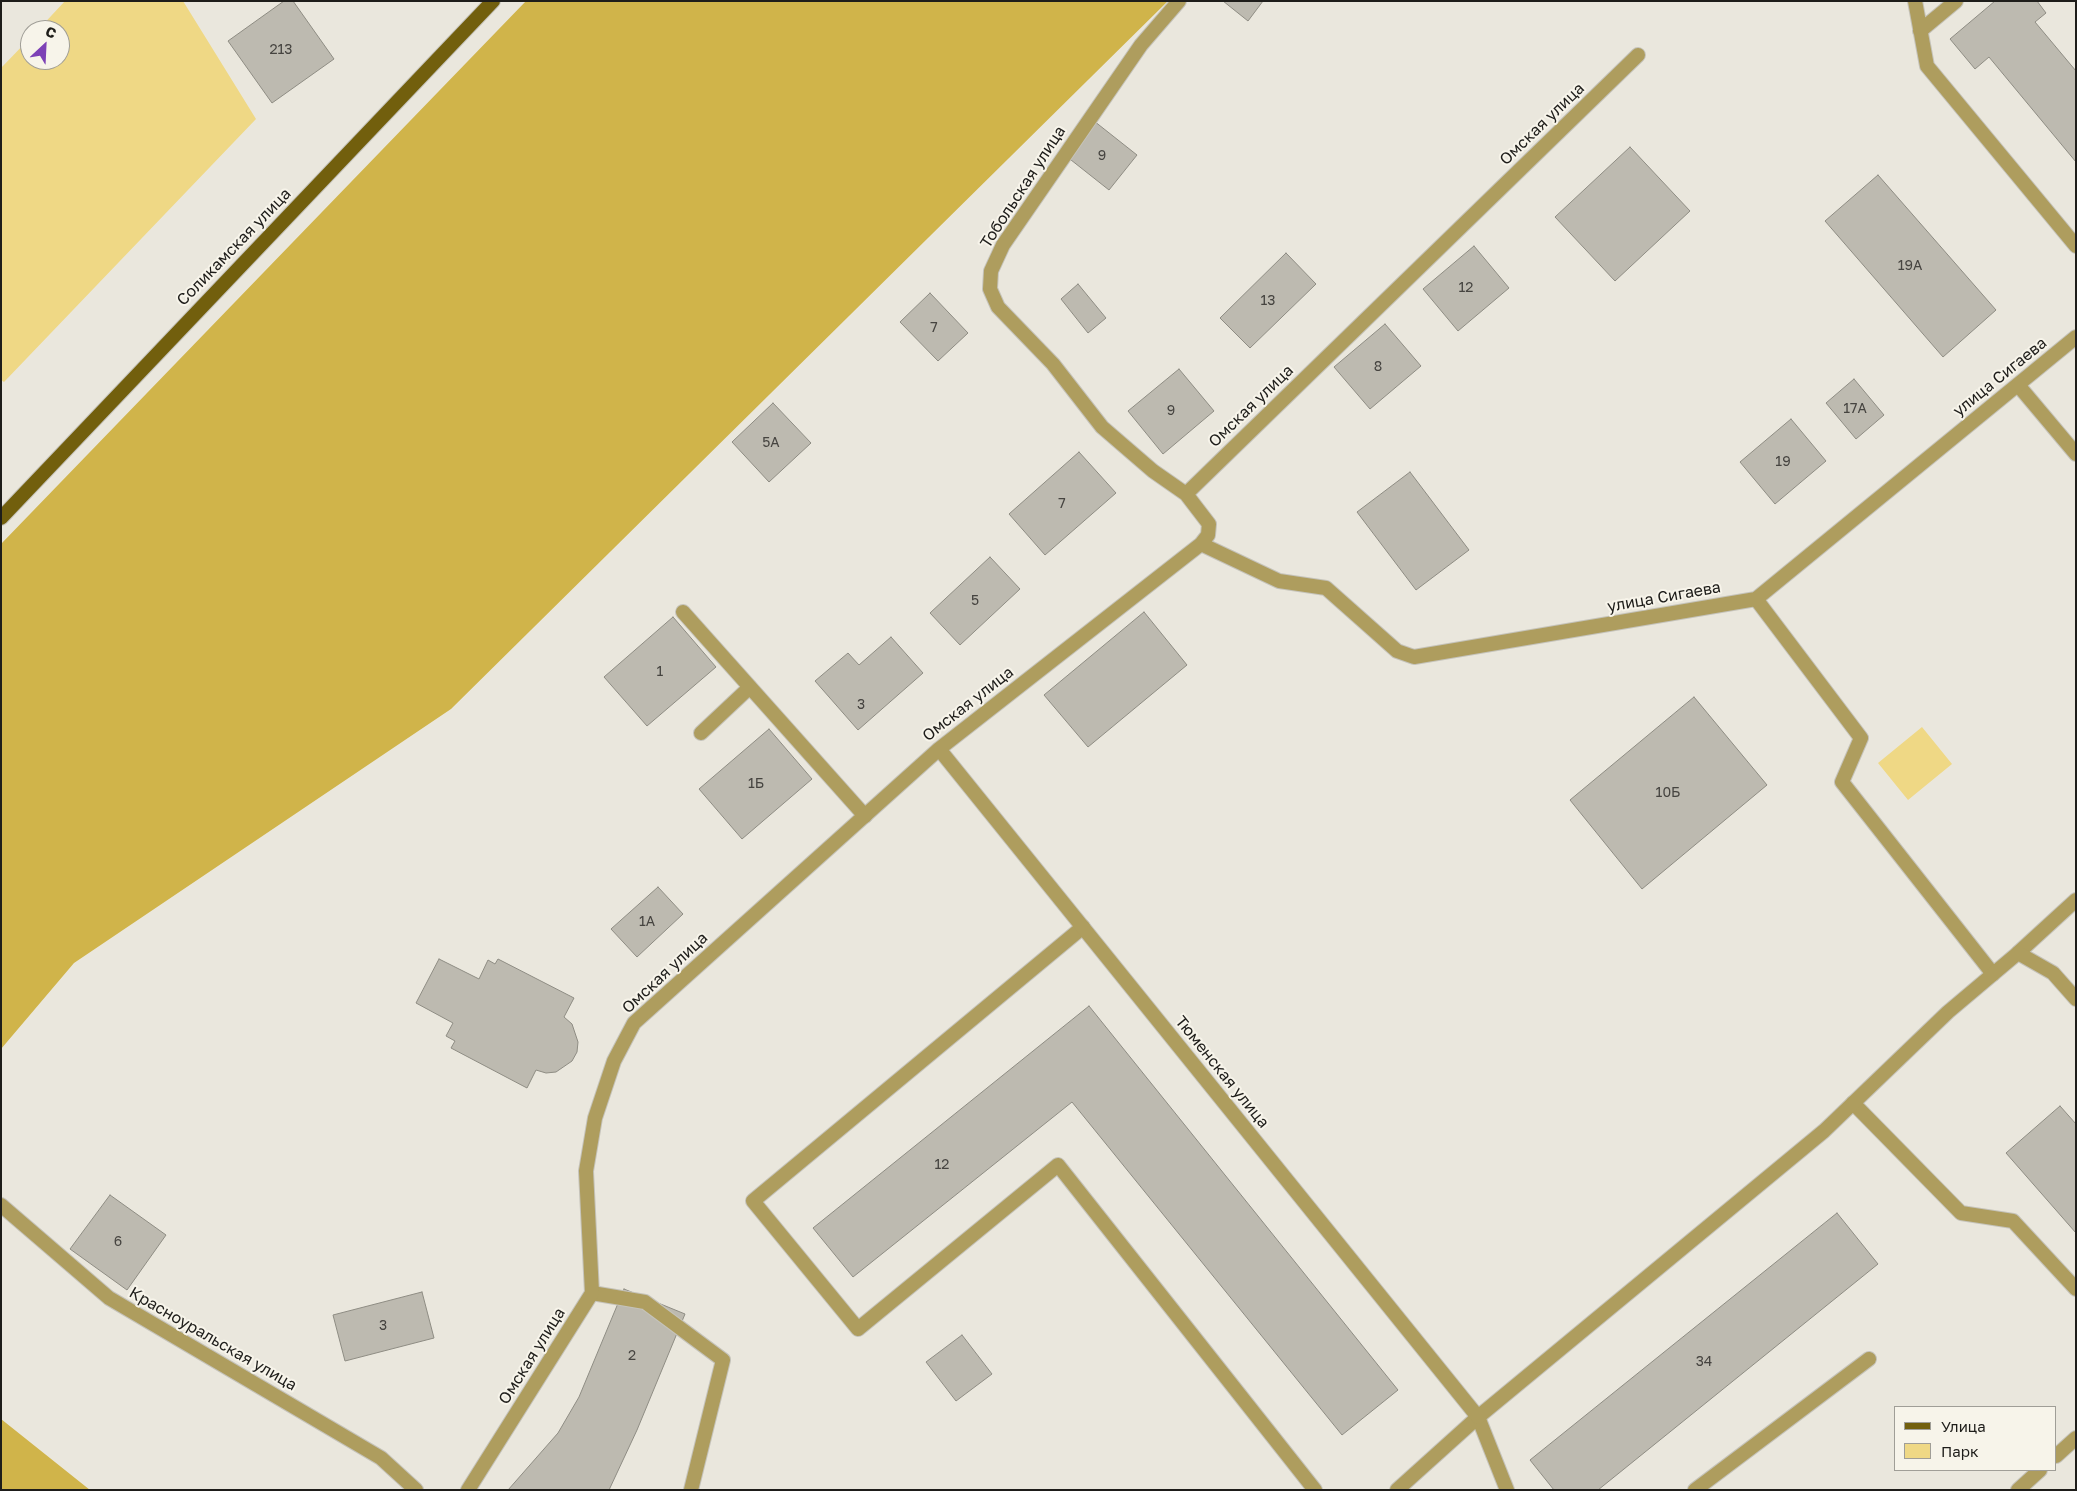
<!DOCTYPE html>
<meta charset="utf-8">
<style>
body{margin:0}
#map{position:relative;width:2077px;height:1491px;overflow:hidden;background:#eae7dd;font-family:"Golos Text",sans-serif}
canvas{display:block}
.frame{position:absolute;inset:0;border:2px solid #1e1d1a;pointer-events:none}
.legend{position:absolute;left:1894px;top:1406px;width:162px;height:65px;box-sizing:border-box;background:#f7f4ea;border:1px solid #a09e97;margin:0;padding:6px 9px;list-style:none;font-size:15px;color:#1e1d1a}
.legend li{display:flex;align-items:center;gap:10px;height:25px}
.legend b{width:25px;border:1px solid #a09e97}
.north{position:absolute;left:20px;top:20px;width:50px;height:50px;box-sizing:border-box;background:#f7f4ea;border:1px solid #a09e97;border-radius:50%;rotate:25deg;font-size:14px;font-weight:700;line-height:20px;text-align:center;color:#1e1d1a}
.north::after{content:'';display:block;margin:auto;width:18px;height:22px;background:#7d41b6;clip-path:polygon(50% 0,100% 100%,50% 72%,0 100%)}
</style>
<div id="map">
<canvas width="2077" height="1491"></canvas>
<div class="frame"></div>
<ul class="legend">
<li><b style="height:6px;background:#725f0d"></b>Улица</li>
<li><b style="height:14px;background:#efd885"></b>Парк</li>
</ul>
<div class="north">С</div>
</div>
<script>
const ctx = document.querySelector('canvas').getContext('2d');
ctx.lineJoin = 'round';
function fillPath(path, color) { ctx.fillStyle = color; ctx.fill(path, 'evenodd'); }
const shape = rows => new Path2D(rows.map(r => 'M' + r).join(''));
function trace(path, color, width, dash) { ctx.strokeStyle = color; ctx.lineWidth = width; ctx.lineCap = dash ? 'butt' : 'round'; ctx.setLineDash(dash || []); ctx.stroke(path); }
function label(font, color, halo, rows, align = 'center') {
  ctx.font = font + ' "Golos Text",sans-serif'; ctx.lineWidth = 4; ctx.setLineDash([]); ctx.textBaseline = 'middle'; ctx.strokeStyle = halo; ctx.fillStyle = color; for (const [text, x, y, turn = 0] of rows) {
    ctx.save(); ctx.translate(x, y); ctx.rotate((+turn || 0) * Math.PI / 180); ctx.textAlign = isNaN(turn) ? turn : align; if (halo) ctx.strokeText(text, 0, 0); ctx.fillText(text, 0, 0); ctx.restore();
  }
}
fillPath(shape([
 [65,1,183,1,256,119,4,382,1,380,1,68,30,38,30,60,60,60,60,30,38,30],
 [1922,727,1952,764,1908,800,1878,763]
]), '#efd885');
fillPath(shape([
 [526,1,1168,1,451,709,74,963,1,1049,1,544],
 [1,1418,1,1419,90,1490,1,1490]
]), '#d0b44a');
const building = shape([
 [284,1,293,1,334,59,272,103,228,41,284,1],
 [1223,1,1263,1,1248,21,1223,1],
 [1995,1,2037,1,2046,13,2035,22,2076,71,2076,162,1989,57,1975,69,1950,39,1995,1],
 [1094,121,1137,155,1109,190,1066,156,1094,121],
 [1630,147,1690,211,1615,281,1555,217,1630,147],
 [1878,175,1996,310,1943,357,1825,221,1878,175],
 [1474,246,1509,288,1458,331,1423,289,1474,246],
 [1286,253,1316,284,1250,348,1220,318,1286,253],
 [1078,284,1106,318,1088,333,1061,299,1078,284],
 [930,293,968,333,938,361,900,322,930,293],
 [1385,324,1421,366,1370,409,1334,367,1385,324],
 [1179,369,1214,411,1163,454,1128,411,1179,369],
 [1854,379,1884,415,1856,439,1826,403,1854,379],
 [773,403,811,443,769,482,732,442,773,403],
 [1791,419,1826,461,1775,504,1740,462,1791,419],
 [1079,452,1116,493,1045,555,1009,514,1079,452],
 [1410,472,1469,550,1416,590,1357,512,1410,472],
 [990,557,1020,589,960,645,930,613,990,557],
 [1144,612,1187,665,1088,747,1044,695,1144,612],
 [673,617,716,667,647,726,604,677,673,617],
 [891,637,923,673,858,730,815,681,848,653,859,665,891,637],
 [1694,697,1767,785,1642,889,1570,800,1694,697],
 [769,729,812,779,742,839,699,789,769,729],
 [658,887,683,914,637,957,611,929,658,887],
 [439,959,479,979,488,960,495,964,498,959,574,998,564,1017,572,1024,578,1042,577,1052,572,1061,556,1072,546,1073,536,1070,527,1088,451,1048,455,1041,446,1036,453,1023,416,1003,439,959],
 [1089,1006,1398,1390,1342,1435,1072,1102,853,1277,813,1228,1089,1006],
 [2060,1106,2076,1124,2076,1233,2006,1153,2060,1106],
 [110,1195,166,1235,127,1290,70,1249,110,1195],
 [1837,1213,1878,1264,1598,1490,1554,1490,1530,1460,1837,1213],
 [624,1289,685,1314,637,1430,609,1490,508,1490,558,1433,579,1397,624,1289],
 [422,1292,434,1338,345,1361,333,1315,422,1292],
 [962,1335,992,1374,956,1401,926,1362,962,1335]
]);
fillPath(building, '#bdbab0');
trace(building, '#8e8c83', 1);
const service = shape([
 [1915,1,1927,66,2076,246],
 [1920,31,1956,1],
 [2018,385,2076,454],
 [1756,599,1861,738,1842,782,1993,974],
 [683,612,865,816],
 [701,733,750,687],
 [1083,927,753,1201,858,1329,1058,1165,1315,1490],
 [2018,953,2076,900],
 [1853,1103,1961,1213,2013,1221,2076,1289],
 [592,1293,645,1302,723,1360,691,1490],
 [2056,1456,2076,1438],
 [1397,1490,1478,1417,1507,1490],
 [1695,1490,1869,1359],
 [2018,1490,2040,1470]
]);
const minor = shape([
 [1179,1,1141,45,1003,245,991,271,990,289,998,307,1053,364,1102,427,1153,471,1186,494],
 [1201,544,1279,581,1326,588,1397,651,1414,657,1756,599,2076,337],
 [939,749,1478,1417,1824,1131,1948,1012,2018,953,2053,973,2076,999],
 [1,1205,109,1298,381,1458,416,1490],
 [468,1490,592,1293,586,1171,595,1118,614,1061,634,1023,939,749,1201,544,1208,535,1209,524,1186,494,1638,55]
]);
const primary = shape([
 [1,518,493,1]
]);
trace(service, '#c5c3ba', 16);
trace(minor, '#c5c3ba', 16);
trace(primary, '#c5c3ba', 16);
trace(service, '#ae9d5e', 14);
trace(minor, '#ae9d5e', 14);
trace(primary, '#725f0d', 14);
label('14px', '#464440', null, [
 ["213",281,50],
 ["9",1102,156],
 ["19А",1910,266],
 ["12",1466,288],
 ["13",1268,301],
 ["7",934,328],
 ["8",1378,367],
 ["17А",1855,409],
 ["9",1171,411],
 ["5А",771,443],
 ["19",1783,462],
 ["7",1062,504],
 ["5",975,601],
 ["1",660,672],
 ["3",861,705],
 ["1Б",756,784],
 ["10Б",1668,793],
 ["1А",647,922],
 ["12",942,1165],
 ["6",118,1242],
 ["3",383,1326],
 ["2",632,1356],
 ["34",1704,1362]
]);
label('16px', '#1e1d1a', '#f7f4ea', [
 ["Омская улица",1542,124,-44],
 ["Тобольская улица",1023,187,-57],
 ["Соликамская улица",234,247,-46],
 ["улица Сигаева",2000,377,-39],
 ["Омская улица",1251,406,-44],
 ["улица Сигаева",1664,597,-10],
 ["Омская улица",968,704,-38],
 ["Омская улица",665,973,-43],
 ["Тюменская улица",1222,1072,51],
 ["Красноуральская улица",213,1339,30],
 ["Омская улица",532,1356,-58]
]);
</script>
